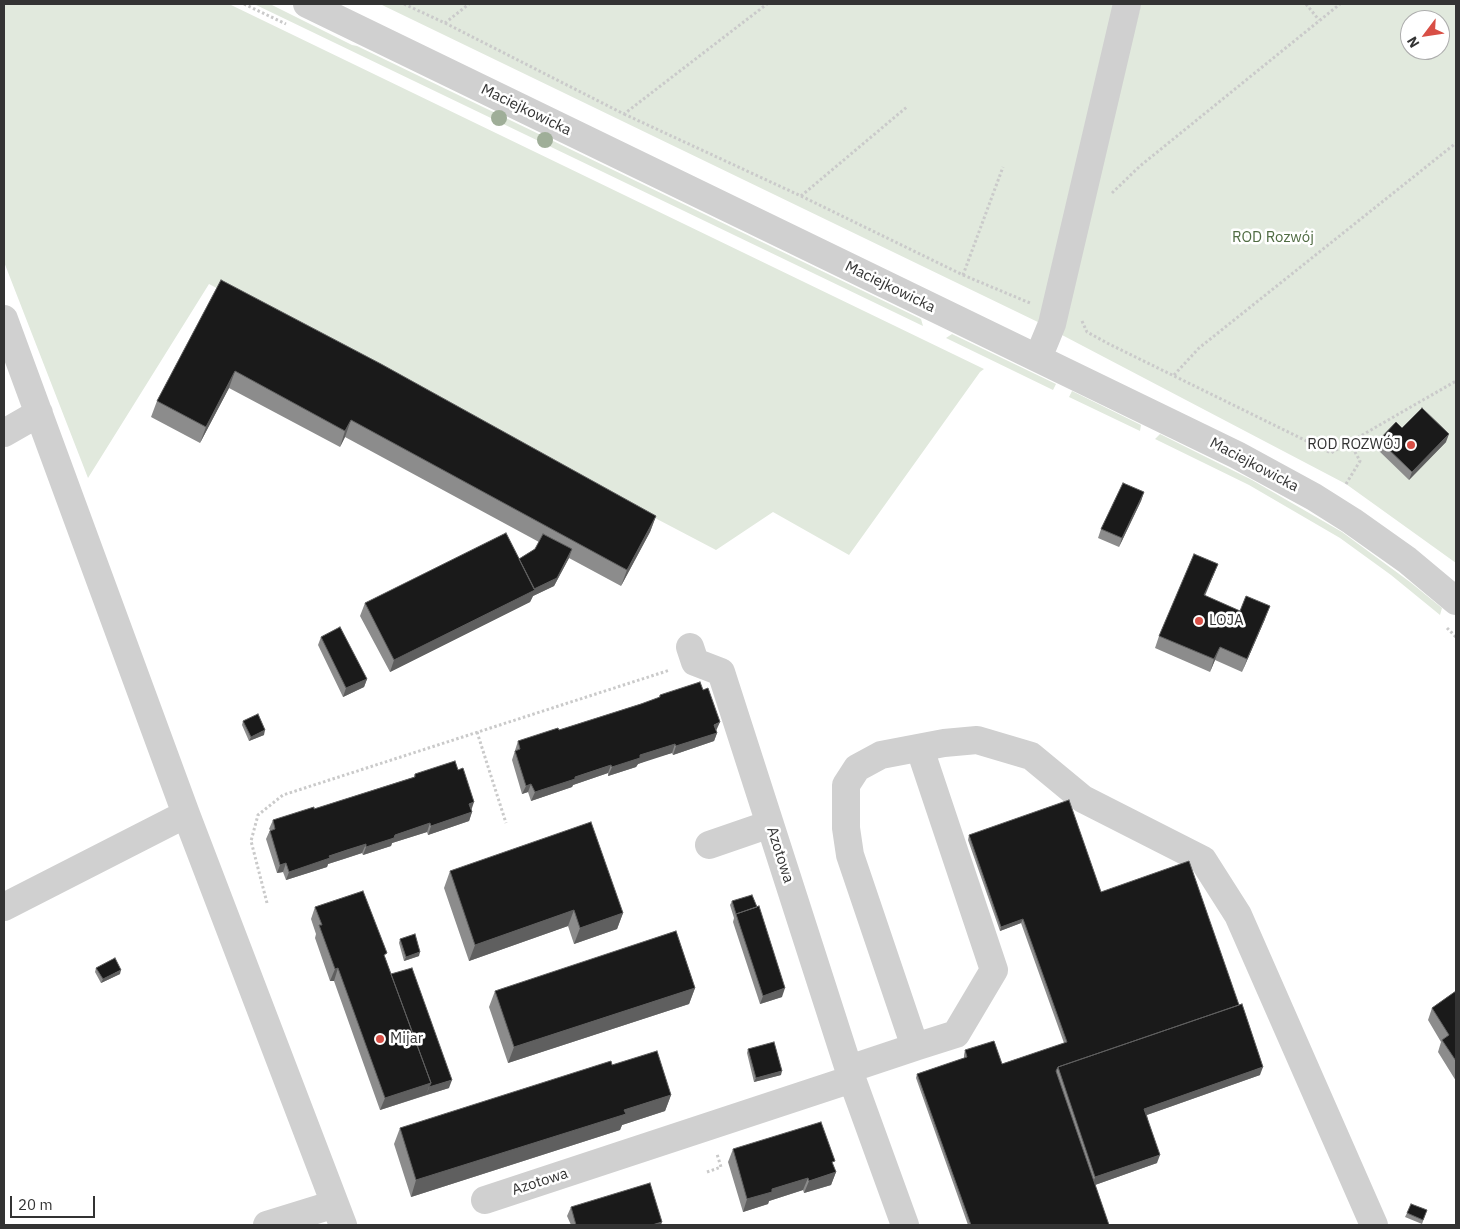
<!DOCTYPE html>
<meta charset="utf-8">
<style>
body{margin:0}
#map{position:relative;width:1460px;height:1229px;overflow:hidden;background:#fff;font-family:"IBM Plex Sans",sans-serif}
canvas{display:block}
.frame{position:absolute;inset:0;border:5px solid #333;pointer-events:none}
.north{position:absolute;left:1400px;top:10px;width:50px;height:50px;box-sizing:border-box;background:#fff;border:1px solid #adadad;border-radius:50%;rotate:239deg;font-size:14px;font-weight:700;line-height:20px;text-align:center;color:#333}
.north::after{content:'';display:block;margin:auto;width:18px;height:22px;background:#d84f46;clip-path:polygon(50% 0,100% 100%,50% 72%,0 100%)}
.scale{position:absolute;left:10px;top:1196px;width:85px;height:22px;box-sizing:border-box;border:2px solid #333;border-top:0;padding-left:6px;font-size:15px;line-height:18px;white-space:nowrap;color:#333;-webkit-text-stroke:4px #fff;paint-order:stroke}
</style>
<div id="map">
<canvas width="1460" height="1229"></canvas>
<div class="frame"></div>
<div class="north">N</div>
<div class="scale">20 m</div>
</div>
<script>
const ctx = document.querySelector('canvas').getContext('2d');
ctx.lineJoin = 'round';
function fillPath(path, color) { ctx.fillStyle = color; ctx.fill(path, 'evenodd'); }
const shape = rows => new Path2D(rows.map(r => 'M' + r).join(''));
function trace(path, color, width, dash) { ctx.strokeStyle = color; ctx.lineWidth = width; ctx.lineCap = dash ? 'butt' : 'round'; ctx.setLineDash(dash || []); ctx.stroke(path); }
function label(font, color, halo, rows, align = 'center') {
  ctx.font = font + ' "IBM Plex Sans",sans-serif'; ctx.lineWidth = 5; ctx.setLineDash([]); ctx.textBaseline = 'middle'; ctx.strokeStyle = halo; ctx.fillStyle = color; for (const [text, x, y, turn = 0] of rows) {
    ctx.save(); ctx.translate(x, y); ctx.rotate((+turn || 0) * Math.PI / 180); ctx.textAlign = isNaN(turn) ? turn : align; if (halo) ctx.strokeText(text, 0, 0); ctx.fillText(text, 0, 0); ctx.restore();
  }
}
fillPath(shape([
 [4,4,229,4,984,369,980,372,849,555,773,512,716,550,209,284,88,478,4,262],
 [254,4,270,4,352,45,357,46,921,319,923,326],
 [380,4,1119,4,1042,324],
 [1141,4,1456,4,1456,563,1346,484,1062,335,1066,311],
 [1410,20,1440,20,1440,50,1410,50],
 [952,334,1056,384,1053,390,946,338],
 [1072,391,1141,425,1140,431,1069,397],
 [1160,434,1252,480,1342,532,1410,582,1442,608,1440,615,1391,575,1340,538,1249,485,1155,439]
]), '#e1e9dd');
trace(shape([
 [244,4,286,24],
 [404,4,445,23,469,4],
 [1306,4,1319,20],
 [445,23,624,114,767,4],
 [624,114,801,196,908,106],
 [1112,193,1140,166,1340,4],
 [801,196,963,275,1003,167],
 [963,275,1030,303],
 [1082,321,1087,332,1109,344,1331,453,1456,381],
 [1174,375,1199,348,1456,143],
 [1346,484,1360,461,1350,443],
 [1447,628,1456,637],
 [477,732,506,823],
 [267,903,251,841,258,815,283,795,670,670],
 [707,1172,721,1167,717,1154]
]), '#cacaca', 3, [2.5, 2.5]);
trace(shape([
 [307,4,1237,455,1314,497,1352,521,1407,560,1456,601],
 [4,319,186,814,343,1225],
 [1038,358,1052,324,1127,4],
 [4,433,39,413],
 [690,647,695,662,721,672,852,1079,905,1225],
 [709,845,770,824],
 [4,907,186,814],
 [915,1047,956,1034,994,970,920,749],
 [849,1069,915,1047,850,855,846,828,846,785,857,768,881,755,944,743,977,740,1031,756,1083,799,1203,860,1238,915,1374,1225],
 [485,1200,852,1079],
 [267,1225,335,1204]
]), '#d0d0d0', 28);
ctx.fillStyle = '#9fae98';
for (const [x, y] of [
 [499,118],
 [545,140]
]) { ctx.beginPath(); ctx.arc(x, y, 8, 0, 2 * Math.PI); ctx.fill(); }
fillPath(shape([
 [221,280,656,516,650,532,621,586,569,558,554,586,533,596,530,602,390,672,360,616,365,603,519,559,535,549,539,542,345,437,340,447,229,388,200,443,151,417,157,401],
 [1402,428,1446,442,1409,480,1376,448,1379,440],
 [1144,492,1141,501,1119,547,1098,538,1101,529],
 [1218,564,1205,596,1240,611,1265,619,1242,672,1215,660,1210,672,1155,648,1159,636],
 [321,637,367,679,364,687,343,697,318,645],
 [660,695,716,731,717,733,714,741,673,755,672,753,653,758,638,764,636,767,608,776,608,773,573,785,572,787,531,801,528,792,522,794,512,760,518,741,559,730,659,698],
 [243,721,264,735,249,741,242,725],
 [415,774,471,811,472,812,469,821,428,835,427,832,392,843,391,846,363,855,362,853,344,859,328,864,327,867,286,880,283,872,277,873,266,839,270,830,269,829,273,820,314,809,414,777],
 [969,835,1101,892,1260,1075,1147,1115,1157,1163,1095,1185,1109,1225,968,1225,916,1078,917,1074,964,1058,964,1055,965,1050,1002,1064,1064,1043,1021,923,1000,931,968,840],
 [450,871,623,913,617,929,574,944,568,926,469,961,444,888],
 [732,901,782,997,760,1004,733,922,734,918,730,905],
 [315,907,385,957,391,974,449,1088,380,1110,334,981,330,981,315,938,316,934,311,919],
 [400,939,419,956,404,961,399,943],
 [96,968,120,974,101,983,95,972],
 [695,988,689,1004,508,1063,489,1007,495,991],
 [1456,991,1456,1081,1438,1052,1441,1042,1428,1020,1432,1008],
 [748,1049,781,1075,754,1082,747,1053],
 [612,1065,671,1095,665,1111,622,1125,620,1130,411,1197,394,1144,400,1128],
 [733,1149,833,1166,836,1172,831,1185,804,1193,803,1190,769,1201,768,1204,743,1212,728,1162],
 [571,1207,661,1225,571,1225,567,1216],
 [1427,1210,1422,1224,1405,1217,1407,1213]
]), '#8c8c8c');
fillPath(shape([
 [235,371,229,388,200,443,206,427],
 [351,420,345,437,340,447,345,431],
 [1449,434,1446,442,1409,480,1412,472],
 [1144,492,1141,501,1119,547,1122,538],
 [656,516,650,532,621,586,627,570],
 [572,549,569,558,554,586,533,596,530,602,390,672,394,660],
 [1218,564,1213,576,1199,608,1204,595],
 [1270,606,1265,619,1242,672,1247,659],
 [1220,647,1215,660,1210,672,1214,659],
 [367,679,364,687,343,697,346,688],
 [720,722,716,731,714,725],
 [265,730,264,735,249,741,251,737],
 [717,733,714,741,673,755,676,746],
 [675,744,672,753,638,764,636,767,608,776,612,767,640,755],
 [611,765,608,773,573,785,572,787,531,801,535,792,575,777],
 [531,784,528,792,522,794,526,786],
 [474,802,471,811,469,804],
 [472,812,469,821,428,835,431,826],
 [430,823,427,832,392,843,391,846,363,855,366,847,395,835],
 [366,844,362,853,328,864,327,867,286,880,289,872,329,856],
 [286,863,283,872,277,873,280,865],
 [574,910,568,926,469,961,475,945],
 [623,913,617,929,574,944,580,928],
 [1023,919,1021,923,1000,931,1001,927],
 [420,952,419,956,404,961,406,957],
 [338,968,334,981,330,981,335,969],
 [121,970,120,974,101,983,103,979],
 [695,988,689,1004,508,1063,514,1047],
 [785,988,782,997,760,1004,763,996],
 [1263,1067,1260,1075,1141,1117,1144,1109],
 [782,1071,781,1075,754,1082,756,1078],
 [452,1080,449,1088,426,1095,429,1087],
 [431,1083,426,1095,380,1110,385,1098],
 [671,1095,665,1111,622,1125,620,1130,411,1197,416,1180,624,1110],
 [1160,1155,1157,1163,1092,1186,1095,1177],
 [836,1172,831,1185,804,1193,809,1181],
 [808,1178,803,1190,769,1201,768,1204,743,1212,747,1199,772,1189],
 [662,1222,661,1225,652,1225]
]), '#5f5f5f');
const building = shape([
 [221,280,381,364,656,516,627,570,351,420,345,431,235,371,206,427,157,401,221,280],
 [1422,408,1449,434,1412,472,1379,440,1396,422,1402,428,1422,408],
 [1123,483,1144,492,1122,538,1101,529,1123,483],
 [506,533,535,590,394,660,365,603,506,533],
 [543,534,572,549,557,578,534,589,519,559,535,549,543,534],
 [1194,554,1218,564,1204,595,1240,611,1246,596,1270,606,1247,659,1220,647,1214,659,1159,636,1194,554],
 [340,627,367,679,346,688,321,637,340,627],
 [700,682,703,690,708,688,720,722,714,725,717,733,676,746,675,744,656,750,640,755,640,758,612,767,611,765,575,777,575,779,535,792,531,784,526,786,515,751,520,749,518,741,558,728,559,730,641,704,660,697,660,695,700,682],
 [258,714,265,730,251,737,243,721,258,714],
 [455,761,458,770,463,768,474,802,469,804,472,812,431,826,430,823,395,835,394,838,366,847,366,844,347,850,329,856,330,858,289,872,286,863,280,865,270,831,275,829,273,820,314,807,314,809,415,777,415,774,455,761],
 [1069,800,1101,892,1189,861,1239,1005,1058,1067,1056,1071,1109,1225,971,1225,917,1074,967,1057,965,1050,994,1041,1002,1064,1067,1042,1023,919,1001,927,969,835,1069,800],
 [591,822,623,913,580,928,574,910,475,945,450,871,591,822],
 [363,891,387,953,384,955,431,1083,385,1098,338,968,335,969,319,925,322,925,315,907,363,891],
 [752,895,757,907,736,914,732,901,752,895],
 [759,906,785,988,763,996,736,914,759,906],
 [676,931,695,988,514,1047,495,991,676,931],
 [415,934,420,952,406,957,400,939,415,934],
 [115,958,121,970,103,979,96,968,115,958],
 [412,968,452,1080,429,1087,431,1083,391,974,412,968],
 [1456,991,1456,1061,1442,1040,1449,1035,1432,1008,1456,991],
 [1242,1004,1263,1067,1144,1109,1160,1155,1095,1177,1058,1067,1242,1004],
 [774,1042,782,1071,756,1078,748,1049,774,1042],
 [657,1051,671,1095,624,1110,626,1114,416,1180,400,1128,611,1061,612,1065,657,1051],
 [821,1122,835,1161,832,1162,836,1172,809,1181,808,1178,772,1189,772,1192,747,1199,733,1149,821,1122],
 [650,1183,662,1222,652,1225,576,1225,571,1207,650,1183],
 [1411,1204,1427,1210,1423,1220,1407,1213,1411,1204]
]);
fillPath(building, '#1a1a1a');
trace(building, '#5f5f5f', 1);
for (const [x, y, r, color] of [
 [1411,445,5,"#d84f46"],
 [1199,621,5,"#d84f46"],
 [380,1039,5,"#d84f46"]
]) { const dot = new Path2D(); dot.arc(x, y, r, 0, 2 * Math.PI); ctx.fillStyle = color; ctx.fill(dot); trace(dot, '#fff', 2); }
label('15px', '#333', '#fff', [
 ["Maciejkowicka",526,110,26],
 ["Maciejkowicka",890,287,26],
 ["Maciejkowicka",1254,465,28],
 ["Azotowa",780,855,72],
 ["Azotowa",540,1182,-18]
]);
label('15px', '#506c43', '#fff', [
 ["ROD Rozwój",1273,238]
]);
label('15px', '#333', '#fff', [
 ["ROD ROZWÓJ",1401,445,"right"],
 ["LOJA",1209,621],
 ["Mijar",390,1039]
], 'left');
</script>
